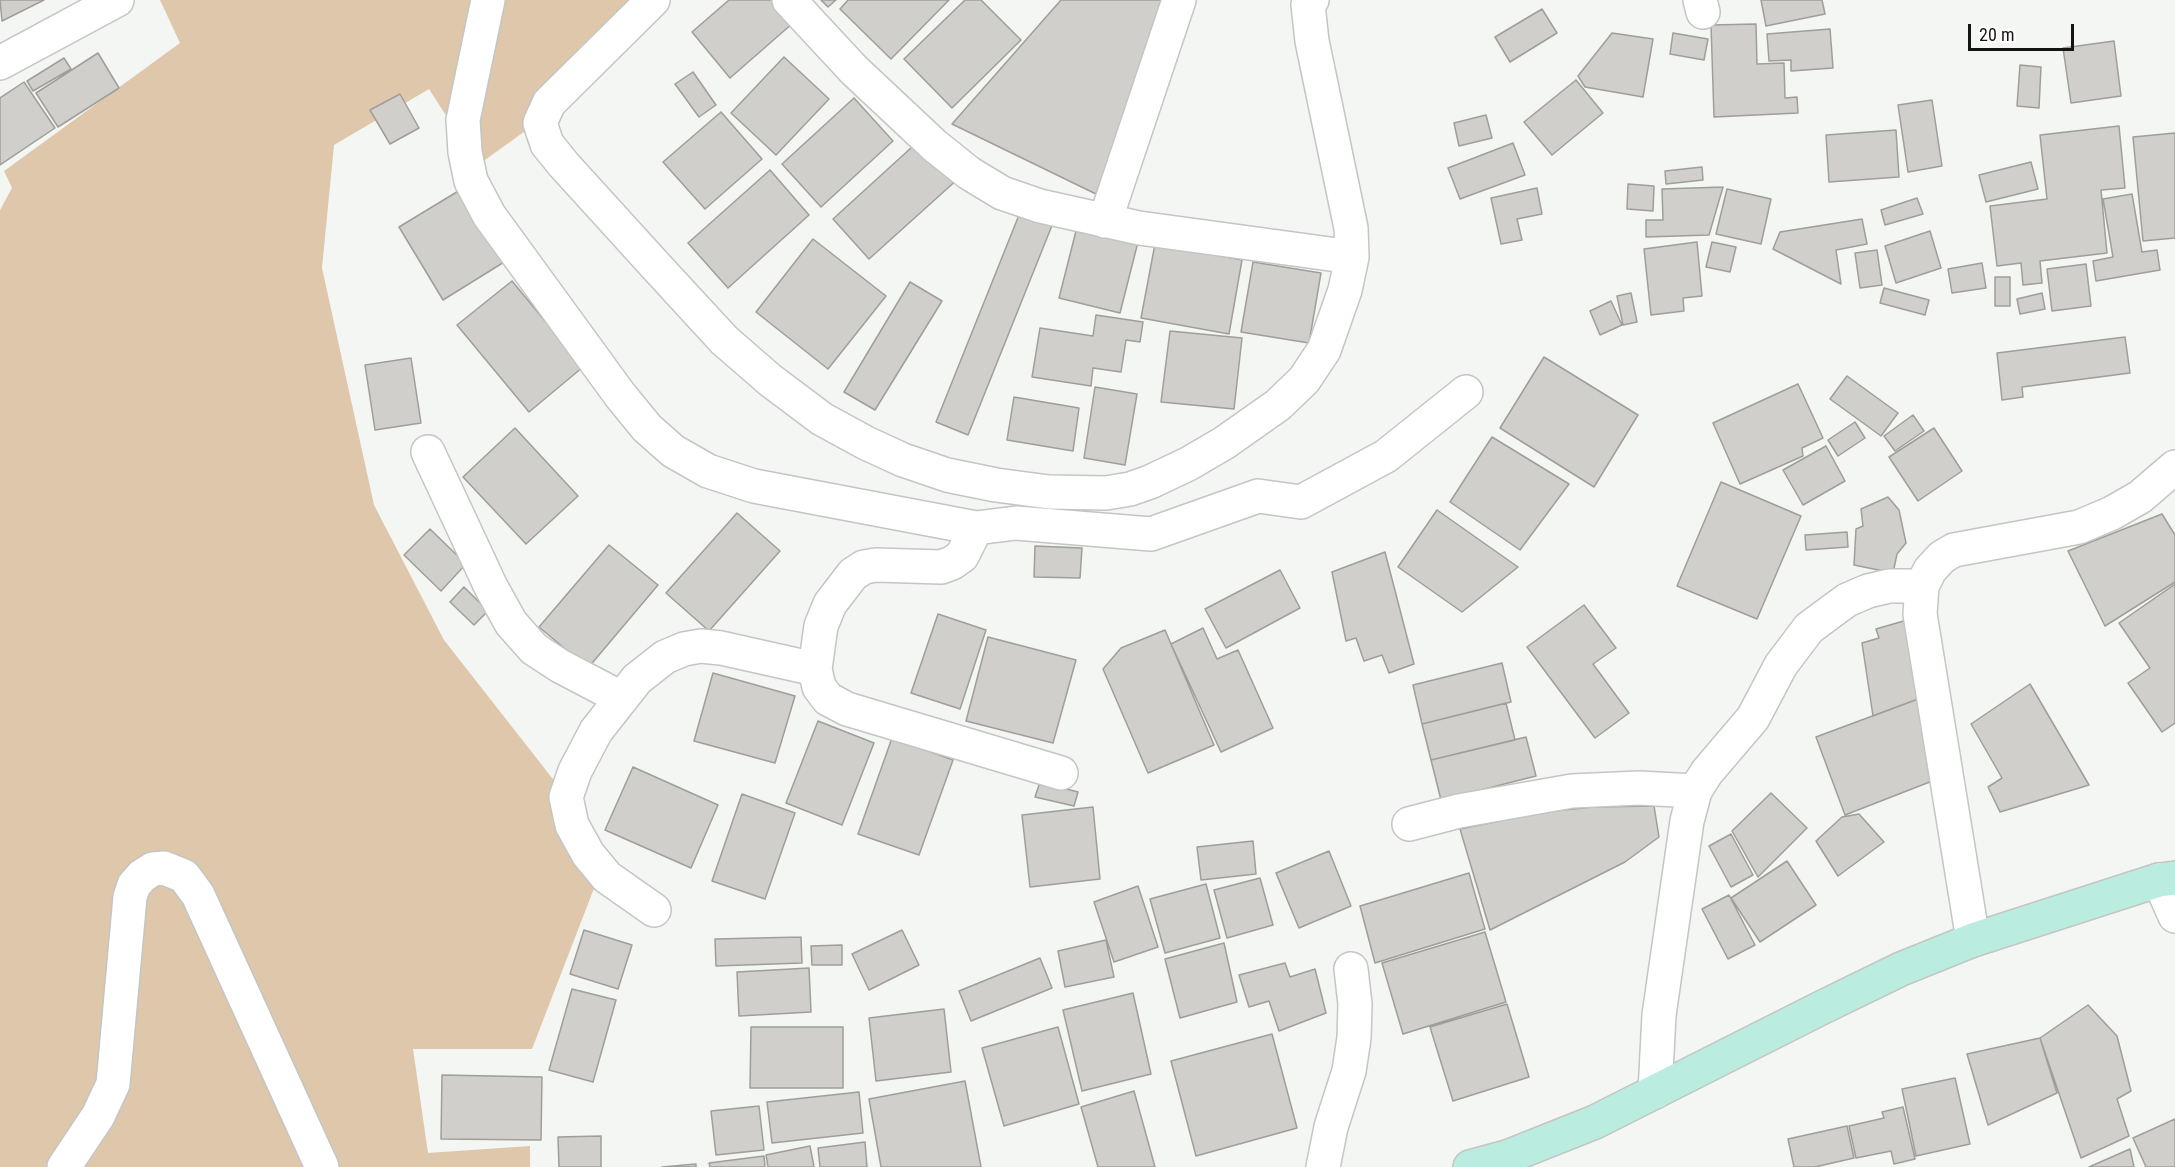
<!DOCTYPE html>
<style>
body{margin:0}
#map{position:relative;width:2175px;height:1167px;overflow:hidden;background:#f3f6f2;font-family:"Roboto Condensed",sans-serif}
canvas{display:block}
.scale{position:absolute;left:1968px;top:24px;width:106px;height:27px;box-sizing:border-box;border:3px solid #141513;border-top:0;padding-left:8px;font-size:18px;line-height:21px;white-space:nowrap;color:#141513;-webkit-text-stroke:4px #fff;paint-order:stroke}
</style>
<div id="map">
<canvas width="2175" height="1167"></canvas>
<div class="scale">20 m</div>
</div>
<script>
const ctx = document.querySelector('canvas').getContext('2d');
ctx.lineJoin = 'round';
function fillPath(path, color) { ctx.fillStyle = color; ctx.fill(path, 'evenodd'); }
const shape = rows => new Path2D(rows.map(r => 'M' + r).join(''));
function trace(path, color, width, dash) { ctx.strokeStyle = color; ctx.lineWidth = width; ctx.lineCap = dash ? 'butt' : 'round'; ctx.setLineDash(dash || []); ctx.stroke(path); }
fillPath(shape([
 [160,0,632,0,528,129,478,165,429,89,334,145,322,268,374,505,444,640,592,829,598,878,532,1049,413,1049,428,1153,530,1146,530,1167,0,1167,0,210,12,188,4,171,180,43]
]), '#dfc7ac');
const building = shape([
 [0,0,44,0,2,21,0,0],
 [729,0,773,0,793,23,730,78,692,32,729,0],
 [821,0,836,0,828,7,821,0],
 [848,0,949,0,891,59,840,9,848,0],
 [965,0,981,0,1021,40,952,108,904,59,965,0],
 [1061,0,1165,0,1096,194,952,124,1061,0],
 [1761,0,1822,0,1825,14,1766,26,1761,0],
 [1542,9,1557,33,1510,62,1495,37,1542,9],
 [1756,24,1757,64,1784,63,1785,98,1797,97,1798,113,1714,117,1711,25,1756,24],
 [1830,29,1833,68,1791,71,1791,60,1769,61,1767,34,1830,29],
 [1612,33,1653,39,1643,97,1585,87,1578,76,1612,33],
 [1673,33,1708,39,1704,60,1670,54,1673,33],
 [2114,41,2121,96,2071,103,2063,48,2114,41],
 [98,53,119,88,58,127,36,93,98,53],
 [784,57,829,99,776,155,731,113,784,57],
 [64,58,71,69,33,91,27,81,64,58],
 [2020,65,2041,67,2039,108,2017,106,2020,65],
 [693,72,716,105,699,117,675,84,693,72],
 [1576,80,1603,113,1552,155,1524,122,1576,80],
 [24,82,55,128,0,165,0,98,24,82],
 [400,94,419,128,390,144,370,110,400,94],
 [854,98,893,141,821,207,782,164,854,98],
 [1932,100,1942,166,1908,172,1898,105,1932,100],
 [721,112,762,159,705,209,663,162,721,112],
 [1486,115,1492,138,1459,146,1454,123,1486,115],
 [2119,126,2125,188,2101,190,2107,253,2040,261,2042,283,2023,285,2021,263,1997,266,1990,206,2047,199,2040,135,2119,126],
 [1896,130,1899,177,1829,182,1826,135,1896,130],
 [2175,133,2175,238,2143,241,2133,137,2175,133],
 [923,137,959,178,869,259,833,219,923,137],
 [1513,143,1525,175,1460,199,1448,168,1513,143],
 [2031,162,2038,189,1986,202,1979,175,2031,162],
 [1702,167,1703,180,1666,184,1665,171,1702,167],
 [770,170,809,215,728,288,688,243,770,170],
 [1628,184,1654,186,1653,211,1627,209,1628,184],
 [465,187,509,259,443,300,399,227,465,187],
 [1723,187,1709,235,1646,237,1646,220,1663,220,1662,189,1723,187],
 [1537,188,1542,214,1517,219,1522,240,1501,244,1491,198,1537,188],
 [1727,189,1771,199,1761,244,1716,234,1727,189],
 [2132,194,2142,252,2157,250,2160,270,2096,281,2093,261,2113,257,2103,199,2132,194],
 [1917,198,1923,214,1885,225,1881,210,1917,198],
 [1021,210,1053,223,968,435,936,422,1021,210],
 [1862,219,1867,244,1836,250,1841,284,1773,249,1780,232,1862,219],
 [1077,227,1138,242,1120,313,1059,298,1077,227],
 [1930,231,1941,268,1896,283,1885,246,1930,231],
 [813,239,886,296,828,369,756,312,813,239],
 [1697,242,1702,296,1683,298,1684,311,1651,315,1644,249,1697,242],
 [1712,242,1736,247,1730,272,1706,267,1712,242],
 [1155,244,1242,260,1229,334,1141,318,1155,244],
 [1877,250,1882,285,1860,288,1855,253,1877,250],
 [1253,262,1321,273,1309,343,1241,332,1253,262],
 [1982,263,1986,288,1952,293,1948,269,1982,263],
 [2086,264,2091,306,2052,311,2047,269,2086,264],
 [1995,277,2010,277,2010,306,1995,306,1995,277],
 [512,281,583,367,529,412,457,325,512,281],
 [910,282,942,301,875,410,844,392,910,282],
 [1884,288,1929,300,1925,315,1880,303,1884,288],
 [1631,293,1637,322,1623,325,1617,296,1631,293],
 [2042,293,2045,309,2020,314,2017,299,2042,293],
 [1611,301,1622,325,1600,335,1590,311,1611,301],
 [1096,315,1143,322,1140,342,1126,340,1121,372,1093,368,1091,386,1032,377,1040,328,1093,336,1096,315],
 [1170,331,1242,338,1234,409,1161,402,1170,331],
 [2125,337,2130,373,2022,387,2023,397,2002,400,1997,353,2125,337],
 [1544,357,1638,415,1594,487,1500,428,1544,357],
 [411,358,421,423,375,430,365,365,411,358],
 [1847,376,1898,413,1881,436,1830,399,1847,376],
 [1798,384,1823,438,1802,448,1803,456,1740,484,1713,423,1798,384],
 [1095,387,1137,394,1125,465,1084,458,1095,387],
 [1014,397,1079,408,1073,451,1007,440,1014,397],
 [1913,415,1924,431,1895,451,1884,436,1913,415],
 [1855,422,1865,438,1838,456,1828,440,1855,422],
 [515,428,578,496,526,544,463,477,515,428],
 [1934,428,1962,471,1918,501,1889,457,1934,428],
 [1492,437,1569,484,1520,550,1450,502,1492,437],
 [1826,446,1845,481,1803,505,1783,470,1826,446],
 [1721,482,1801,516,1757,619,1677,586,1721,482],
 [1888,497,1899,510,1906,543,1897,554,1893,573,1854,565,1856,529,1863,526,1861,509,1888,497],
 [1437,510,1518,567,1462,612,1398,567,1437,510],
 [737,513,780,551,709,631,666,593,737,513],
 [2162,514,2175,535,2175,582,2105,626,2068,551,2162,514],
 [430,529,466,564,441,591,404,555,430,529],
 [1847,532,1848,547,1806,550,1805,535,1847,532],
 [609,545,658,585,588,668,539,627,609,545],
 [1035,546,1082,548,1080,578,1034,577,1035,546],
 [1385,552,1414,664,1389,673,1382,655,1364,661,1356,638,1346,641,1332,572,1385,552],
 [1280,570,1300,608,1226,648,1205,609,1280,570],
 [2175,584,2175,723,2162,732,2128,683,2150,668,2119,623,2175,584],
 [464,587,488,611,474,625,450,602,464,587],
 [1584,605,1616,648,1593,664,1629,713,1595,738,1527,647,1584,605],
 [938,614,986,630,960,709,911,693,938,614],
 [1907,620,1918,699,1873,716,1862,643,1879,638,1876,629,1907,620],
 [1203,628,1217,659,1238,650,1273,728,1221,752,1171,644,1203,628],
 [1165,630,1214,745,1148,773,1103,669,1121,648,1165,630],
 [988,637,1076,660,1053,743,966,721,988,637],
 [1502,663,1511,702,1422,724,1413,685,1502,663],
 [713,673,795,696,775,763,694,741,713,673],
 [2030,684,2089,785,2000,812,1988,787,2002,778,1971,724,2030,684],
 [1918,699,1940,778,1845,815,1816,737,1918,699],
 [1506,703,1515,740,1431,760,1422,724,1506,703],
 [818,721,874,743,842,825,786,803,818,721],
 [1526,737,1536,776,1441,800,1431,760,1526,737],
 [892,738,953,760,919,855,858,834,892,738],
 [633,767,718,805,691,868,605,830,633,767],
 [1040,782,1078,792,1074,806,1035,797,1040,782],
 [1771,793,1807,828,1758,877,1732,831,1771,793],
 [742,794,795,813,765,899,712,881,742,794],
 [1654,806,1659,837,1625,862,1490,930,1460,829,1544,812,1593,807,1654,806],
 [1093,807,1100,879,1030,887,1022,815,1093,807],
 [1859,814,1884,842,1838,876,1816,841,1842,817,1859,814],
 [1731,834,1753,875,1731,887,1709,846,1731,834],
 [1253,841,1256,874,1201,880,1197,847,1253,841],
 [1329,851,1351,906,1299,928,1276,873,1329,851],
 [1787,861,1816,905,1760,942,1731,898,1787,861],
 [1469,873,1485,929,1375,963,1360,906,1469,873],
 [1260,878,1273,925,1227,938,1214,890,1260,878],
 [1206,884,1220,938,1165,953,1150,899,1206,884],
 [1138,886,1158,947,1114,962,1094,902,1138,886],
 [1729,895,1755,945,1728,959,1702,909,1729,895],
 [584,930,632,945,618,989,570,974,584,930],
 [902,930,919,965,869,990,852,954,902,930],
 [1485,932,1506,1002,1403,1034,1382,963,1485,932],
 [801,937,802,963,716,966,715,939,801,937],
 [1106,940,1114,977,1065,987,1058,951,1106,940],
 [1224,943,1237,1002,1180,1018,1165,959,1224,943],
 [842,945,842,965,812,965,811,946,842,945],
 [1040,958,1052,988,971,1021,959,991,1040,958],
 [1285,963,1290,977,1315,969,1326,1013,1279,1031,1269,1001,1249,1007,1239,975,1285,963],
 [809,968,811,1012,739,1016,737,972,809,968],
 [572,989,616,1000,593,1082,549,1070,572,989],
 [1133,993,1151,1074,1082,1091,1063,1010,1133,993],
 [1507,1004,1529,1077,1453,1101,1430,1027,1507,1004],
 [2088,1005,2117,1036,2131,1091,2117,1099,2129,1136,2081,1158,2040,1038,2088,1005],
 [944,1009,951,1072,876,1081,869,1018,944,1009],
 [751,1027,843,1027,843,1088,750,1088,751,1027],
 [1058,1027,1079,1104,1004,1126,982,1048,1058,1027],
 [1272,1034,1297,1128,1196,1156,1171,1061,1272,1034],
 [2040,1038,2057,1093,1988,1125,1967,1054,2040,1038],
 [442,1075,542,1077,541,1140,441,1139,442,1075],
 [1955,1078,1970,1144,1916,1156,1902,1089,1955,1078],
 [965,1081,981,1167,881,1167,869,1099,965,1081],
 [1134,1091,1155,1167,1098,1167,1081,1107,1134,1091],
 [859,1092,863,1133,772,1143,767,1102,859,1092],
 [759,1106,764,1150,716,1155,711,1111,759,1106],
 [1903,1107,1915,1159,1894,1164,1891,1151,1856,1158,1849,1126,1884,1118,1882,1112,1903,1107],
 [2175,1119,2175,1167,2146,1167,2133,1138,2175,1119],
 [1847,1126,1854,1158,1815,1167,1794,1167,1788,1139,1847,1126],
 [601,1136,601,1167,559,1167,558,1137,601,1136],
 [865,1142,867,1167,820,1167,818,1148,865,1142],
 [810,1146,814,1167,768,1167,766,1155,810,1146],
 [2130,1149,2134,1167,2089,1167,2130,1149],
 [764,1156,765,1167,710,1167,709,1163,764,1156],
 [696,1164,696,1167,662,1167,696,1164]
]);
fillPath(building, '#d0cfcb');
trace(building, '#9f9e9a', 1.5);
const street = shape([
 [488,0,463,120,465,152,471,181,489,215,620,395,647,428,673,451,708,471,754,486,976,528,1016,523,1151,534,1258,496,1301,502,1386,456,1466,392],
 [653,0,549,103,540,123,547,144,564,165,654,264,724,340,770,380,822,419,866,443,903,460,947,475,996,485,1049,492,1106,493,1130,489,1150,482,1188,464,1224,443,1278,405,1304,380,1324,350,1345,290,1352,257,1351,228,1312,41,1308,5,1312,0],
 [789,0,854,70,934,145,969,173,1002,193,1040,206,1139,228,1352,257],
 [1700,0,1703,12],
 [0,63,117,0],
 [1105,221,1179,0],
 [428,452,491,587,511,623,534,649,560,666,621,698],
 [976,528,962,556,952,563,941,567,876,565,864,567,853,574,830,604,821,626,815,669,819,687,828,699,847,709,1061,773],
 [1409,824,1459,811,1572,791,1639,788,1695,791],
 [2159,880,2175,916],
 [654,910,607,877,588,854,572,825,566,797,575,771,596,731,637,679,665,657,684,649,701,646,721,648,815,669],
 [1973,940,1920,614,1922,586,1930,570,1942,557,1954,550,2079,527,2112,513,2140,497,2175,467],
 [1655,1092,1659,1015,1687,821,1695,791,1707,772,1753,718,1781,665,1809,628,1847,600,1868,591,1889,586,1922,586],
 [64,1167,98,1116,113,1084,130,897,134,885,142,876,153,869,164,868,184,876,198,895,322,1167],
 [1323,1167,1331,1127,1349,1071,1354,1038,1355,1004,1351,969]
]);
const secondary = shape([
 [1470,1167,1507,1157,1595,1122,1823,1007,1901,969,1973,940,2159,880,2175,878]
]);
trace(street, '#c3c6c2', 36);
trace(secondary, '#c3c6c2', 36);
trace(street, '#fff', 33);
trace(secondary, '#bbece0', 33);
</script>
